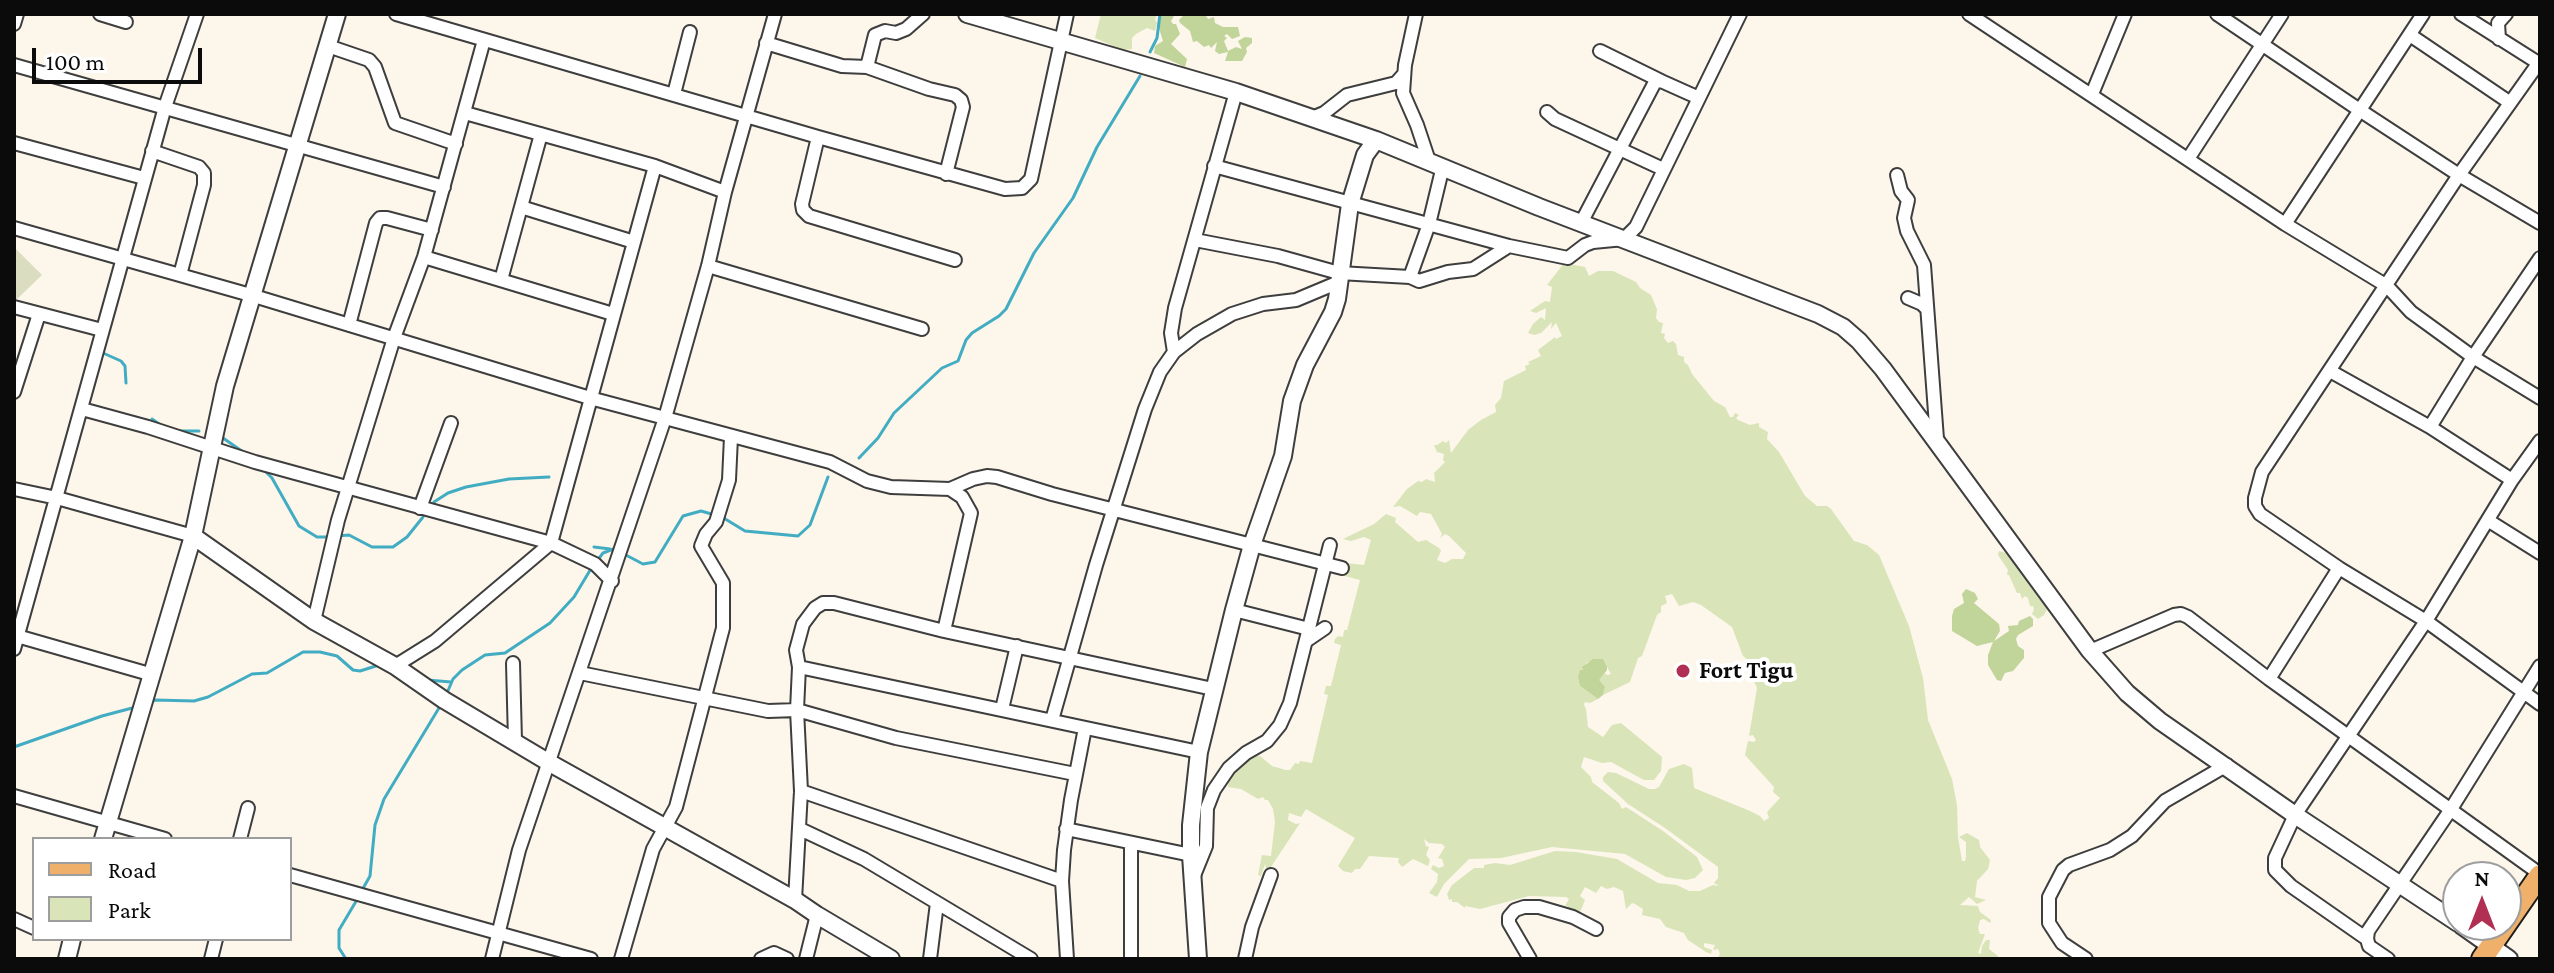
<!DOCTYPE html>
<style>
body{margin:0}
#map{position:relative;width:2554px;height:973px;overflow:hidden;background:#fdf6eb;font-family:"Crimson Pro",serif}
canvas{display:block}
.frame{position:absolute;inset:0;border:16px solid #0b0b0b;pointer-events:none}
.legend{position:absolute;left:32px;top:837px;width:260px;height:104px;box-sizing:border-box;background:#fff;border:2px solid #9d9d9d;margin:0;padding:10px 14px;list-style:none;font-size:24px;color:#0b0b0b}
.legend li{display:flex;align-items:center;gap:16px;height:40px}
.legend b{width:40px;border:2px solid #9d9d9d}
.north{position:absolute;left:2442px;top:861px;width:80px;height:80px;box-sizing:border-box;background:#fff;border:2px solid #9d9d9d;border-radius:50%;rotate:0deg;font-size:22px;font-weight:700;line-height:32px;text-align:center;color:#0b0b0b}
.north::after{content:'';display:block;margin:auto;width:28px;height:36px;background:#b02f52;clip-path:polygon(50% 0,100% 100%,50% 72%,0 100%)}
.scale{position:absolute;left:32px;top:48px;width:170px;height:36px;box-sizing:border-box;border:4px solid #0b0b0b;border-top:0;padding-left:10px;font-size:24px;line-height:28px;white-space:nowrap;color:#0b0b0b;-webkit-text-stroke:6px #fff;paint-order:stroke}
</style>
<div id="map">
<canvas width="2554" height="973"></canvas>
<div class="frame"></div>
<ul class="legend">
<li><b style="height:10px;background:#eeb06b"></b>Road</li>
<li><b style="height:22px;background:#d9e5b8"></b>Park</li>
</ul>
<div class="north">N</div>
<div class="scale">100 m</div>
</div>
<script>
const ctx = document.querySelector('canvas').getContext('2d');
ctx.lineJoin = 'round';
function fillPath(path, color) { ctx.fillStyle = color; ctx.fill(path, 'evenodd'); }
const shape = rows => new Path2D(rows.map(r => 'M' + r).join(''));
function trace(path, color, width, dash) { ctx.strokeStyle = color; ctx.lineWidth = width; ctx.lineCap = dash ? 'butt' : 'round'; ctx.setLineDash(dash || []); ctx.stroke(path); }
function label(font, color, halo, rows, align = 'center') {
  ctx.font = font + ' "Crimson Pro",serif'; ctx.lineWidth = 8; ctx.setLineDash([]); ctx.textBaseline = 'middle'; ctx.strokeStyle = halo; ctx.fillStyle = color; for (const [text, x, y, turn = 0] of rows) {
    ctx.save(); ctx.translate(x, y); ctx.rotate((+turn || 0) * Math.PI / 180); ctx.textAlign = isNaN(turn) ? turn : align; if (halo) ctx.strokeText(text, 0, 0); ctx.fillText(text, 0, 0); ctx.restore();
  }
}
fillPath(shape([
 [1101,14,1157,14,1155,20,1157,23,1155,31,1147,28,1136,34,1132,38,1132,49,1122,50,1095,38],
 [1564,263,1585,267,1589,276,1598,271,1613,271,1636,282,1640,288,1651,295,1657,309,1656,318,1659,322,1663,323,1661,333,1665,334,1664,338,1668,343,1673,341,1676,344,1678,355,1684,357,1684,362,1688,365,1692,374,1714,401,1725,407,1730,417,1733,417,1735,413,1739,415,1736,418,1738,420,1750,425,1759,423,1759,427,1768,432,1767,439,1779,452,1805,496,1817,506,1827,506,1831,509,1854,541,1867,545,1879,555,1909,626,1923,678,1928,720,1952,779,1957,805,1958,837,1962,861,1965,861,1966,857,1966,842,1959,837,1967,833,1979,840,1980,847,1990,860,1988,869,1977,881,1975,897,1986,900,1977,904,1969,897,1960,905,1978,906,1980,912,1991,920,1990,923,1984,919,1980,920,1978,928,1980,934,1985,934,1978,953,1981,954,1982,946,1986,940,1990,940,1989,949,1998,956,1997,959,1717,959,1720,954,1718,949,1713,950,1715,945,1704,943,1704,947,1712,950,1711,954,1706,952,1688,940,1684,933,1666,927,1660,919,1642,915,1643,909,1635,904,1632,903,1626,909,1623,891,1614,887,1607,889,1601,886,1596,893,1585,887,1580,896,1585,900,1580,912,1567,909,1568,906,1565,906,1569,899,1566,897,1529,896,1480,909,1465,906,1465,908,1457,902,1452,902,1452,899,1449,900,1447,894,1452,885,1474,868,1484,868,1484,865,1495,863,1510,865,1555,851,1576,852,1617,859,1658,883,1677,885,1689,891,1700,891,1713,885,1719,886,1714,883,1718,878,1718,867,1665,828,1628,804,1603,781,1603,777,1608,772,1616,773,1649,789,1655,789,1659,787,1669,769,1684,764,1692,768,1694,788,1750,811,1760,816,1764,821,1769,818,1767,812,1780,798,1773,792,1774,787,1745,755,1748,741,1754,742,1756,740,1753,735,1749,736,1757,688,1746,663,1749,661,1743,656,1732,627,1701,605,1693,602,1679,606,1672,594,1665,596,1667,603,1661,606,1661,612,1657,615,1642,656,1638,658,1630,682,1603,695,1605,687,1598,680,1605,673,1607,675,1611,674,1607,667,1587,662,1578,677,1580,686,1598,699,1590,703,1585,702,1584,705,1586,709,1588,727,1603,737,1612,725,1621,723,1662,757,1661,771,1654,780,1644,780,1611,762,1602,763,1584,757,1581,767,1591,777,1592,782,1619,803,1622,809,1626,807,1663,831,1697,857,1703,870,1695,878,1686,880,1666,877,1625,854,1552,847,1501,858,1469,859,1444,884,1437,897,1429,893,1437,882,1438,874,1431,869,1433,865,1439,868,1444,866,1442,859,1438,858,1445,847,1442,844,1429,843,1424,839,1426,846,1429,847,1426,855,1430,860,1428,866,1413,859,1402,867,1398,862,1399,858,1369,856,1360,869,1355,869,1352,873,1343,871,1338,866,1355,838,1306,809,1301,817,1289,813,1288,820,1296,824,1300,823,1267,873,1265,864,1261,876,1258,875,1262,855,1271,856,1275,822,1273,809,1268,800,1265,800,1263,797,1258,799,1241,789,1228,787,1229,777,1231,771,1251,755,1260,756,1272,766,1286,770,1290,770,1295,763,1299,764,1300,761,1312,763,1328,695,1324,694,1326,686,1331,686,1341,645,1334,643,1335,639,1338,636,1343,637,1344,630,1347,630,1360,580,1341,575,1342,570,1336,562,1364,565,1371,540,1364,537,1351,541,1343,539,1374,524,1386,514,1396,518,1395,522,1418,542,1426,540,1439,548,1441,551,1437,560,1445,563,1452,559,1463,559,1466,553,1449,536,1445,534,1440,538,1442,534,1431,514,1420,512,1417,516,1400,506,1393,507,1407,489,1418,481,1422,482,1426,479,1435,482,1434,473,1445,462,1443,460,1444,454,1437,452,1434,445,1437,445,1443,441,1446,443,1449,440,1451,453,1468,430,1481,420,1496,412,1495,405,1501,398,1504,381,1526,370,1525,366,1530,364,1528,362,1541,356,1538,350,1555,337,1556,339,1562,336,1556,323,1551,329,1552,322,1541,333,1534,335,1528,333,1533,324,1541,317,1545,320,1546,308,1536,313,1530,311,1545,301,1550,302,1552,287,1547,285],
 [1999,551,2006,553,2047,609,2044,615,2038,619,2032,614,2034,609,2033,606,2030,606,2028,598,2025,596,2022,599,2020,593,2017,593,2009,575,2007,575,2008,570,1998,555]
]), '#d9e5b8');
fillPath(shape([
 [1160,14,1179,14,1174,16,1171,21,1173,24,1176,24,1180,34,1171,44,1187,59,1185,67,1154,53,1155,46,1163,41,1158,25],
 [1181,14,1205,14,1208,19,1214,17,1215,23,1223,27,1238,27,1240,36,1232,39,1227,34,1224,36,1227,38,1224,41,1228,51,1236,47,1242,49,1238,41,1245,37,1252,38,1252,43,1246,48,1247,52,1242,61,1225,61,1228,52,1219,54,1215,51,1217,42,1211,48,1209,45,1204,47,1197,41,1193,42,1190,31,1180,23,1179,20,1183,16],
 [1966,589,1975,593,1978,599,1974,603,1999,624,2000,631,1994,641,2009,631,2008,626,2018,625,2019,621,2030,616,2033,619,2033,626,2018,635,2016,639,2018,646,2024,650,2024,658,2013,671,2005,673,2001,681,1997,680,1988,665,1988,655,1993,642,1977,646,1952,631,1952,616,1954,609,1964,603,1962,594],
 [1593,659,1603,659,1607,667,1607,670,1599,680,1605,687,1603,695,1598,699,1580,686,1578,677,1580,670,1583,670,1582,667]
]), '#c1d499');
fillPath(shape([
 [14,247,42,275,15,301,14,300]
]), '#daddbf');
trace(shape([
 [1150,52,1157,38,1160,14],
 [103,353,121,361,125,366,126,383],
 [152,419,162,426],
 [177,431,199,431],
 [223,438,246,454],
 [859,458,878,438,894,413,942,368,958,361,966,340,972,333,999,316,1006,309,1034,253,1073,198,1097,147,1140,76],
 [264,470,272,478,299,526,317,537,330,537],
 [434,502,448,493,466,487,509,479,549,477],
 [722,517,745,531,798,536,810,525,828,477],
 [337,536,349,535,372,547,393,547,407,537,423,517],
 [594,547,610,549],
 [622,553,643,564,655,562,683,516,701,511,715,515],
 [597,561,603,553,616,548],
 [427,680,451,682],
 [447,693,453,679,462,670,485,655,505,653,550,623,574,597,592,567],
 [150,702,155,700,194,701,208,697,252,674,267,673,303,652,320,652,337,656,353,670,360,671,379,665],
 [14,747,102,716,136,707],
 [361,892,370,876,375,825,384,799,442,703],
 [346,959,339,948,339,930,358,898]
]), '#41acc2', 3);
const minor = shape([
 [100,14,126,22],
 [396,14,818,137,1005,189,1022,188,1031,179,1067,14],
 [1416,14,1405,65,1403,93,1417,125,1429,161],
 [1969,14,2285,224,2387,286,2411,312,2473,357,2540,398],
 [2217,14,2361,111,2459,175,2540,223],
 [2461,14,2540,64],
 [14,24,17,14],
 [2410,35,2509,102],
 [2499,39,2498,23,2506,14],
 [766,43,842,66,867,67,929,89,955,95,961,100,963,107,946,174],
 [328,46,369,60,375,67,395,123,456,144],
 [1600,51,1661,81],
 [2540,61,2459,175,2262,472,2255,498,2255,506,2260,514,2339,568,2426,621,2540,704],
 [14,65,444,187],
 [867,67,875,35,885,31,896,33,906,29,923,14],
 [674,94,690,32],
 [2092,94,2125,14],
 [1547,112,1555,119,1663,169],
 [465,113,655,166,725,192],
 [1312,118,1324,113,1347,95,1396,83,1404,74],
 [818,137,802,204,803,210,809,216,955,260],
 [14,143,144,178],
 [152,151,199,167,204,173,204,185,180,275],
 [2188,159,2282,14],
 [1214,166,1509,246,1568,258,1585,245,1593,242,1624,239,1636,227,1740,14],
 [1897,175,1901,191,1908,200,1904,218,1907,231,1924,265,1937,439],
 [521,207,634,242],
 [1581,223,1655,82,1661,81,1699,98],
 [2285,224,2423,14],
 [14,228,254,296,590,398,830,462,867,481,891,487,950,489,973,479,987,476,997,477,1052,494,1342,568],
 [1195,240,1278,256,1339,273,1410,277,1419,281,1448,272,1473,269,1509,246],
 [424,257,613,314],
 [708,266,922,329],
 [1410,277,1429,224,1443,166],
 [501,280,541,134],
 [1908,298,1922,304,1927,309],
 [14,307,102,330],
 [349,325,376,223,380,218,387,218,432,230],
 [1174,352,1171,333,1175,308,1236,92],
 [2330,371,2430,427,2473,357,2540,258],
 [14,392,39,314],
 [82,409,148,427,255,462,551,543,595,564,612,581],
 [2430,427,2512,480],
 [14,489,57,498,193,536],
 [420,508,451,423],
 [2489,521,2540,553],
 [1234,610,1309,629],
 [314,621,338,520,394,338,424,257,484,40],
 [944,631,971,513,962,497,950,489],
 [17,636,153,675],
 [1306,641,1325,628],
 [14,649,165,107,197,14],
 [2090,651,2174,615,2181,614,2188,617,2269,679,2540,874],
 [513,663,515,741],
 [395,666,435,641,551,543,655,166],
 [799,667,1199,752],
 [580,673,768,711,797,710,896,738,1075,774],
 [2269,679,2339,568],
 [1002,709,1017,646],
 [1052,720,1096,565,1145,409,1160,372,1174,352,1197,334,1232,314,1263,304,1296,300,1339,282],
 [801,791,1062,881],
 [14,796,165,839],
 [800,829,864,859,1031,959],
 [1066,829,1191,855],
 [240,839,248,808],
 [290,875,591,959],
 [1193,878,1206,846,1207,808,1214,790,1229,768,1246,753,1267,741,1280,725,1290,703,1330,545],
 [795,900,801,791,797,710,799,667,796,650,803,624,815,608,823,603,834,603,944,631,1213,689],
 [14,919,34,928],
 [2367,939,2368,931,2451,809,2540,666],
 [211,959,216,939],
 [492,959,519,850,665,418,708,266,725,192,775,14],
 [621,959,653,849,676,807,723,628,723,583,701,546,706,534,716,522,729,480,731,437],
 [761,959,774,953,787,959],
 [806,959,817,915],
 [930,959,937,903],
 [1067,959,1062,881,1064,850,1071,800,1085,728],
 [1131,959,1131,843],
 [1245,959,1252,927,1271,875],
 [1530,959,1509,923,1509,917,1515,910,1524,907,1539,907,1573,917,1596,929],
 [2086,959,2062,943,2049,923,2049,897,2063,870,2069,865,2110,850,2132,836,2165,801,2227,765],
 [2388,959,2369,946,2367,939,2291,886,2275,870,2275,858,2295,815,2426,621,2512,480,2540,441]
]);
const tertiary = shape([
 [967,14,1236,92,1376,140,1539,207,1818,314,1843,327,1859,341,1883,369,2090,651,2127,693,2160,721,2295,815,2458,923],
 [193,536,314,621,395,666,444,700,548,762,795,900,817,915,891,959],
 [103,839,193,536,225,386,337,14],
 [2461,925,2509,959],
 [67,959,72,939],
 [1198,959,1191,855,1191,825,1199,752,1234,610,1252,545,1283,456,1292,401,1305,365,1333,312,1337,299,1350,204,1365,155,1376,140]
]);
const primary = shape([
 [2482,959,2540,875]
]);
trace(minor, '#3e3e3e', 16);
trace(tertiary, '#3e3e3e', 20);
trace(primary, '#1c1c1c', 24);
trace(minor, '#fff', 12);
trace(tertiary, '#fff', 16);
trace(primary, '#eeb06b', 20);
for (const [x, y, r, color] of [
 [1683,671,8,"#b02f52"]
]) { const dot = new Path2D(); dot.arc(x, y, r, 0, 2 * Math.PI); ctx.fillStyle = color; ctx.fill(dot); trace(dot, '#fff', 3); }
label('bold 24px', '#0b0b0b', '#fff', [
 ["Fort Tigu",1699,671]
], 'left');
</script>
